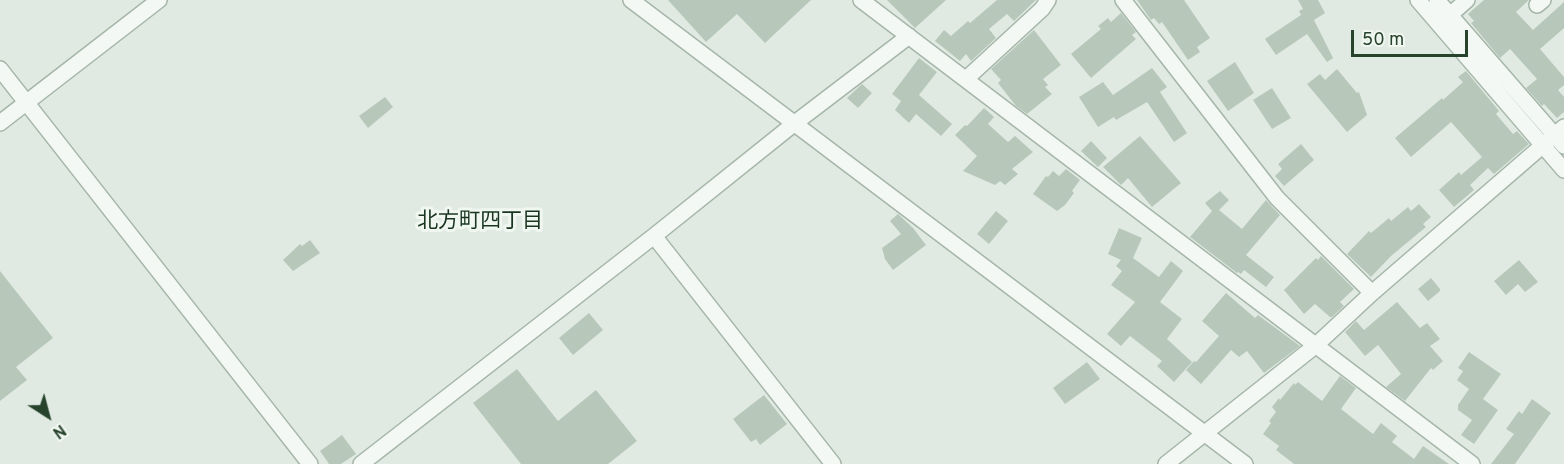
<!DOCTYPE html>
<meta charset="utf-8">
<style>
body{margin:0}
#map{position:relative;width:1564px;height:464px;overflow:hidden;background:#e0eae2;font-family:Overpass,sans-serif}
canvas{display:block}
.north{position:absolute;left:18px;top:386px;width:60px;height:60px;-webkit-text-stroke:4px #f0f7f1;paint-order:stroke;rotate:144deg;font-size:16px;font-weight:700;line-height:24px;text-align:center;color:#27432c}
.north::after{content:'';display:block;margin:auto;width:21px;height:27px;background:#27432c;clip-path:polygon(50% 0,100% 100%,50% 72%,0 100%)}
.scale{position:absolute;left:1351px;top:30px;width:117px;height:27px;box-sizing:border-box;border:3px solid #27432c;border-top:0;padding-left:8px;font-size:18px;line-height:21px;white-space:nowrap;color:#27432c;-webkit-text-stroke:4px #f0f7f1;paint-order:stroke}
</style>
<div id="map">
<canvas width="1564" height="464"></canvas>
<div class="north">N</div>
<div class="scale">50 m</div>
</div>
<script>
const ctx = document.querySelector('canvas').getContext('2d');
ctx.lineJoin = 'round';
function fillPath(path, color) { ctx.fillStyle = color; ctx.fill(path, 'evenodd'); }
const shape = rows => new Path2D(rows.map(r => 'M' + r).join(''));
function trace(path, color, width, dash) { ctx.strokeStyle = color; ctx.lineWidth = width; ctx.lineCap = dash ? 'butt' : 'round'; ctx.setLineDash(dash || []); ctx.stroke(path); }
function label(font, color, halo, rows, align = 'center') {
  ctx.font = font + ' Overpass,"Noto Sans JP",sans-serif'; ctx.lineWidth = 6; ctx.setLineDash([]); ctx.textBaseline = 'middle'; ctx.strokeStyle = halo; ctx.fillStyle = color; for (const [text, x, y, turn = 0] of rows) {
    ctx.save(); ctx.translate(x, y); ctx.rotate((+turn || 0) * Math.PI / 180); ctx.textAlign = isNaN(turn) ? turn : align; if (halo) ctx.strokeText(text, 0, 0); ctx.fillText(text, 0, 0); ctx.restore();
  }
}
fillPath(shape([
 [668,0,811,0,765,43,737,14,706,42],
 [887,0,946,0,915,28],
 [997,0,1036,0,1014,21,1007,14,989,29,996,38,971,61,966,54,960,61,935,41,944,30,951,36,968,21,970,23],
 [1137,0,1184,0,1210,38,1197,47,1200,52,1188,60,1162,22,1159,24,1154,18,1151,20],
 [1298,0,1318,0,1325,13,1314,20,1333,58,1327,62,1307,34,1276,55,1265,39,1301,15,1299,11,1303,9],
 [1484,0,1529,0,1516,12,1533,30,1564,2,1564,28,1540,49,1564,77,1564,85,1558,90,1564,97,1564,112,1557,118,1544,104,1542,106,1526,88,1537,79,1510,49,1500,58,1471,23,1474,21,1468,14],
 [1121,13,1136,32,1132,35,1136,39,1091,78,1071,54,1101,29,1098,26,1108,18,1111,22],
 [1034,30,1061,65,1043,79,1048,85,1045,87,1052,94,1027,114,1016,106,998,83,1001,80,991,69],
 [919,58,937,72,919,95,952,124,941,136,916,114,909,123,895,110,901,101,892,94],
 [1235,62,1254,93,1228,111,1207,81],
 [1152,68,1167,87,1160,92,1187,133,1174,142,1147,102,1116,120,1114,117,1098,127,1079,97,1103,82,1113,95],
 [1337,69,1357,93,1359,92,1367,115,1347,132,1307,84,1320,74,1325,80],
 [1466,71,1499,111,1496,114,1513,134,1517,131,1529,144,1494,174,1488,168,1470,185,1474,190,1454,207,1439,190,1459,172,1461,175,1482,157,1451,122,1411,157,1395,138,1442,98,1443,100,1463,82,1458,77],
 [862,84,872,93,858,108,847,98],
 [1272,88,1291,118,1272,129,1253,100],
 [385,97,393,107,368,128,359,116],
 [984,108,994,117,988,124,1008,142,1015,136,1033,152,1012,169,1018,174,1005,185,1000,181,995,185,963,171,977,156,955,135,965,125,967,126],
 [1140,136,1181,183,1152,207,1128,178,1121,185,1103,167],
 [1091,141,1107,158,1098,167,1081,151],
 [1301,144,1314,160,1284,186,1275,176,1282,169,1278,164],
 [1066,169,1080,180,1072,191,1074,193,1065,205,1057,211,1033,194,1046,176,1048,177,1053,171,1059,176],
 [1220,191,1229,200,1219,210,1242,229,1266,200,1280,215,1246,255,1274,277,1266,287,1244,270,1241,274,1238,272,1237,273,1190,237,1212,211,1205,203],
 [1419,204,1431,217,1423,224,1426,227,1391,256,1371,277,1347,254,1369,231,1371,233,1389,218,1391,221,1408,207,1411,211],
 [996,211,1008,221,989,244,977,234],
 [898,214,913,228,926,245,893,270,885,259,882,248,901,234,890,221],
 [1119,228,1142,238,1133,258,1159,277,1171,261,1183,271,1160,302,1182,319,1167,339,1192,362,1174,382,1157,366,1162,361,1130,336,1121,346,1107,334,1135,302,1111,285,1122,271,1116,266,1121,260,1108,254],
 [310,240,320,253,293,271,283,260,300,244,302,246],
 [1321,256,1354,289,1340,302,1344,306,1332,317,1330,317,1315,304,1304,314,1284,290,1316,258,1318,260],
 [1519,260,1538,282,1525,292,1518,284,1506,295,1494,281],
 [0,271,53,338,16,367,27,380,0,401],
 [1431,278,1440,289,1440,291,1428,301,1418,289],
 [1226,293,1255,318,1258,315,1300,346,1264,373,1247,351,1239,357,1231,350,1201,384,1186,370,1194,361,1196,362,1219,336,1202,321],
 [1397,302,1420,328,1427,323,1440,339,1430,346,1443,361,1433,370,1431,368,1405,401,1386,387,1401,374,1378,345,1365,356,1345,332,1356,321,1364,330],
 [589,313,603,330,573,355,559,338],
 [1469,352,1501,374,1483,399,1498,410,1474,444,1461,435,1472,420,1458,410,1458,405,1469,389,1457,380,1463,371,1458,368],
 [1087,362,1100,379,1065,404,1053,388],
 [517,369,558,421,596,390,637,441,608,464,521,464,473,403],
 [1340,376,1356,388,1341,409,1373,434,1381,423,1397,436,1392,442,1414,459,1423,446,1449,464,1294,464,1276,450,1279,446,1263,434,1271,423,1269,421,1276,412,1272,407,1279,398,1280,400,1294,383,1295,385,1298,382,1322,401],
 [764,395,787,424,760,445,756,439,751,442,733,419],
 [1532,399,1551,413,1515,464,1491,464,1514,434,1506,429,1519,411,1522,414],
 [342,435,356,454,341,464,329,464,320,451]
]), '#b7c8ba');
const minor = shape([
 [631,0,1245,464],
 [861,0,1472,464],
 [1123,0,1277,198,1372,293],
 [1418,0,1564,170],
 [1437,0,1564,146],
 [1537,5,1543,0],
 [1450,15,1467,0],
 [0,69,310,464],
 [966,79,1042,9,1048,0],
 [0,123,159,0],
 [654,236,833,464],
 [361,464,654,236,795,123,909,36],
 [1166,464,1315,346,1372,293,1564,127]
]);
trace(minor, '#a5b5a8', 18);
trace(minor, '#f3f8f4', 15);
label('21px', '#19341f', '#f0f7f1', [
 ["北方町四丁目",480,223]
]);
</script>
